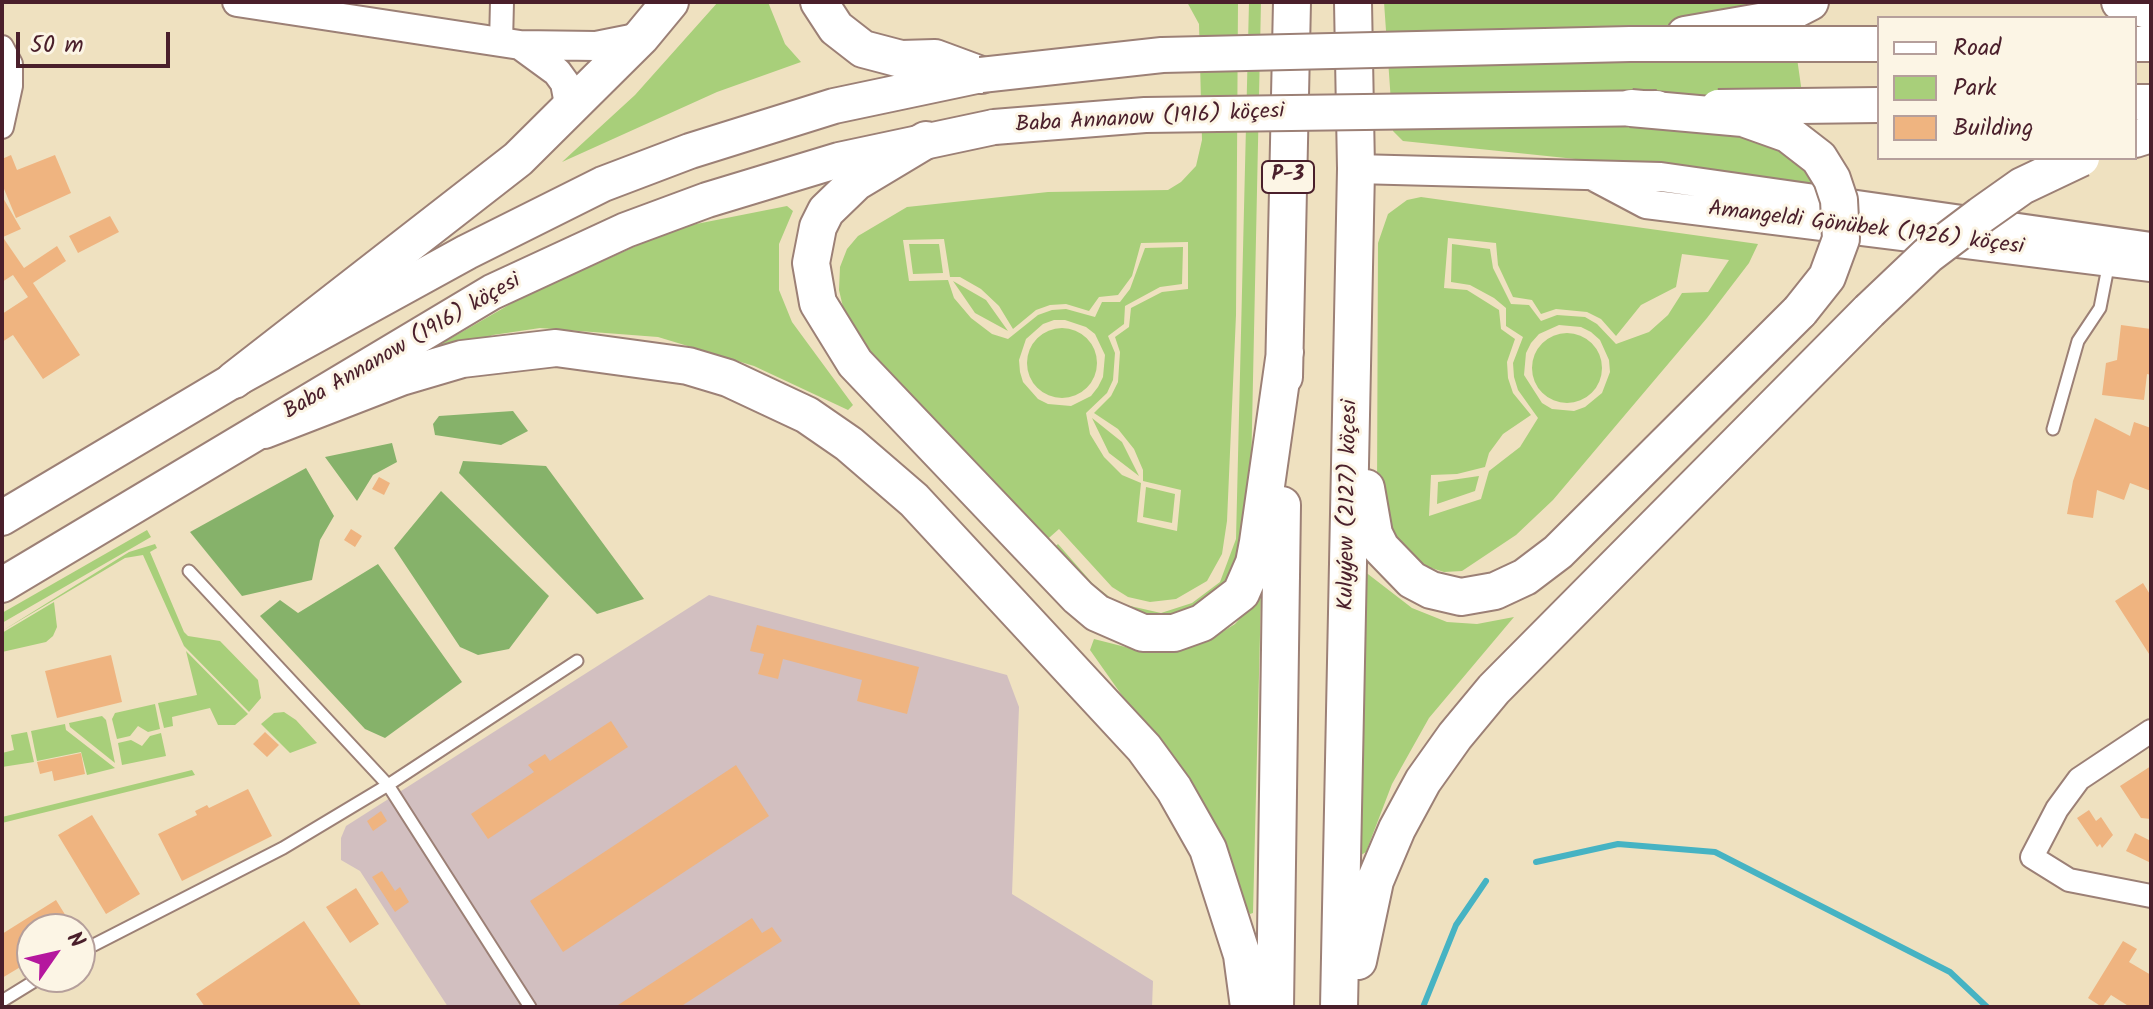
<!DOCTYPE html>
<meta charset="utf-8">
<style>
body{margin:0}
#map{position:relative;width:2153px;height:1009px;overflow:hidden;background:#efe1c0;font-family:Kalam,sans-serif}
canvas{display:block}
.frame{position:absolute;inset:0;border:4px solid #4a1f2b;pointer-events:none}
.legend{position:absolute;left:1877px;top:16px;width:260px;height:144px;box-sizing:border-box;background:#fcf5e5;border:2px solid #b59f9b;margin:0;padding:10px 14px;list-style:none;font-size:24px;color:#4a1f2b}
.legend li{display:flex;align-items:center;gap:16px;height:40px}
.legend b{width:40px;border:2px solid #b59f9b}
.north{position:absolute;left:16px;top:913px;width:80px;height:80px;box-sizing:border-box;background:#fcf5e5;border:2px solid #b59f9b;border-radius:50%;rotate:56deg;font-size:22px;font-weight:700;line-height:32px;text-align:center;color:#4a1f2b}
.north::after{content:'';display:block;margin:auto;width:28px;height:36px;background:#b5179e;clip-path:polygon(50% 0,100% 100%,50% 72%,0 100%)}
.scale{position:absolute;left:16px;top:32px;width:154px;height:36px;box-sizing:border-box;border:4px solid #4a1f2b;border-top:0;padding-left:10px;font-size:24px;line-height:28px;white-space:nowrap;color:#4a1f2b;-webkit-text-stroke:6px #fcf5e5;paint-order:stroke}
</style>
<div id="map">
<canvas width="2153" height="1009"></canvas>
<div class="frame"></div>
<ul class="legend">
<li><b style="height:10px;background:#fff"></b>Road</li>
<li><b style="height:22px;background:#a8cf7a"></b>Park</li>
<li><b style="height:22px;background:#efb480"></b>Building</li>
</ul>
<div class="north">N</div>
<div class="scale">50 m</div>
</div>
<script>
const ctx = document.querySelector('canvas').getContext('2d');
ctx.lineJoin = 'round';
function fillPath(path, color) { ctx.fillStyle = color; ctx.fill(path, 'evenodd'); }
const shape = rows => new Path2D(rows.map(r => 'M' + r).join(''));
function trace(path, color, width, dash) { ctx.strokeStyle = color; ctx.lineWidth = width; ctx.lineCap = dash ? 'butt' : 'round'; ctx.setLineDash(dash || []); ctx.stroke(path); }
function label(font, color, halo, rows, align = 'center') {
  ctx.font = font + ' Kalam,sans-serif'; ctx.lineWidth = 6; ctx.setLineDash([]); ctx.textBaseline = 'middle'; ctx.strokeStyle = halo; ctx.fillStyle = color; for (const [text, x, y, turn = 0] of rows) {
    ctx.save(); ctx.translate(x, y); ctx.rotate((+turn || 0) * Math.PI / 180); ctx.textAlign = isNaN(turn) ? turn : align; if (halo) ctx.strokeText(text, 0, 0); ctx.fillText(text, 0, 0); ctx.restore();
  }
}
fillPath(shape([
 [709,595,1007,675,1019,707,1012,894,1153,981,1152,1007,448,1007,360,871,341,860,341,838,346,826]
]), '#d2bfc0');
fillPath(shape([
 [718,2,768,2,785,44,801,62,717,92,562,162,635,95],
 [1187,2,1238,2,1236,315,1227,521,1222,554,1207,581,1176,599,1150,602,1128,597,1112,587,1059,529,1041,545,866,354,846,320,839,290,840,267,847,249,858,236,907,207,1048,192,1168,190,1181,182,1196,166,1202,140,1199,24],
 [944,239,950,277,960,277,981,289,999,306,1013,329,1036,310,1050,305,1066,304,1089,311,1099,297,1118,295,1132,276,1141,243,1188,242,1188,289,1162,292,1131,308,1129,327,1115,337,1120,352,1118,382,1111,396,1094,413,1118,429,1134,449,1143,470,1143,481,1181,490,1177,531,1137,522,1141,483,1122,475,1104,457,1090,434,1086,413,1107,393,1113,380,1115,353,1108,336,1124,324,1125,306,1160,287,1182,284,1183,247,1145,248,1130,289,1120,302,1102,302,1095,317,1066,309,1052,310,1038,315,1008,339,992,334,971,318,954,298,948,280,909,281,903,240],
 [1054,320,1065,320,1086,327,1095,334,1105,355,1103,377,1098,387,1091,396,1071,406,1048,404,1038,399,1023,382,1020,372,1019,360,1026,339,1043,324],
 [1249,2,1261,2,1250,521,1238,574,1185,619,1123,616,1049,552,1058,544,1093,584,1117,603,1161,613,1192,603,1220,582,1236,539],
 [1384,2,1789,2,1815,184,1403,141,1393,131],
 [1421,197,1758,244,1749,263,1707,318,1553,500,1516,535,1462,571,1444,572,1425,566,1408,553,1395,540,1377,492,1378,243,1388,214,1407,200],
 [1448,238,1496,243,1498,265,1513,297,1532,300,1541,314,1556,309,1587,312,1601,319,1616,336,1641,305,1676,287,1682,254,1729,260,1708,292,1682,293,1668,315,1649,332,1616,344,1597,324,1585,317,1557,315,1541,321,1529,305,1511,304,1493,268,1490,249,1452,244,1451,282,1470,285,1494,298,1506,308,1506,326,1523,337,1513,363,1514,377,1518,390,1538,418,1520,447,1489,471,1481,499,1429,516,1431,475,1457,474,1485,467,1489,453,1503,434,1531,415,1513,393,1508,378,1507,362,1515,339,1501,329,1499,310,1467,290,1444,288],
 [1559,325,1581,327,1591,332,1600,340,1609,360,1610,372,1602,393,1585,407,1574,411,1552,409,1542,403,1524,375,1526,353,1531,343,1539,334],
 [787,206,793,211,779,244,779,290,792,322,853,405,848,410,754,366,658,337,540,328,493,335,464,346,444,348,441,344,521,298,676,228],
 [909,244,939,244,943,273,913,274],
 [953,281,986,300,1008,331,975,313],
 '1027 363a35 35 0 1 1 70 0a35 35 0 1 1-70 0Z',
 '1532 368a35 35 0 1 1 70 0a35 35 0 1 1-70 0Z',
 [1092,418,1122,442,1139,476,1109,453],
 [1479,476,1475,491,1437,504,1438,482],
 [1146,487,1175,494,1172,523,1143,517],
 [147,530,151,537,2,623,2,613],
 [155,544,157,548,150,552,184,632,188,636,220,641,258,680,261,698,249,712,184,646,143,555,125,558,2,631,129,552],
 [1364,571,1412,608,1447,622,1477,624,1514,617,1429,718,1392,784,1366,852,1361,855,1356,852],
 [1261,595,1253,913,1250,914,1152,738,1090,650,1094,639,1149,653,1175,652,1206,642,1235,624],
 [54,602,57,627,53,636,46,642,2,652,2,633],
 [186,651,248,714,235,725,218,725,210,708,172,717,173,726,164,728,158,703,197,695],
 [155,704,160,729,148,732,138,726,130,736,117,739,112,719,115,713],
 [284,712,296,720,317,743,290,753,261,724,274,713],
 [102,716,106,720,115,763,70,727,69,723],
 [65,724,66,730,115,768,87,775,81,752,37,761,31,731],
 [27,732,34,762,2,767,2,753,14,750,11,735],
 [161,733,166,756,122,765,118,743,131,740,142,746,150,736],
 [192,770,195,775,2,823,2,817]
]), '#a8cf7a');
fillPath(shape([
 [513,411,528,431,501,445,435,435,433,424,439,416],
 [392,443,397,462,373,475,357,501,325,457],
 [463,461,546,466,644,599,597,614,459,473],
 [306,468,334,516,320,540,312,580,242,596,190,532],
 [441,491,549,596,509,649,478,655,460,647,394,548],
 [378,564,462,682,385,738,365,729,260,616,280,600,298,613]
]), '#86b26a');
trace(shape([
 [1536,862,1618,844,1715,852,1950,972,1987,1007],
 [1423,1007,1456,925,1486,881]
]), '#46b3c3', 6);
fillPath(shape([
 [11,155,17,170,55,155,71,193,16,218,2,184,2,159],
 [2,196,21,229,3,237,2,235],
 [110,216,119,232,78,253,69,236],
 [2,236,24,268,57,246,66,261,33,283,80,355,43,379,13,335,2,342,2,314,28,297,13,275,2,282],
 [2121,325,2151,329,2151,375,2147,374,2144,400,2102,395,2106,363,2117,360],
 [2095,418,2130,436,2134,422,2151,428,2151,491,2130,483,2124,500,2097,490,2093,518,2067,514,2073,481],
 [379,477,390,483,384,495,372,489],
 [351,529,362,536,355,547,344,540],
 [2143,583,2151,596,2151,657,2115,601],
 [757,625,919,667,907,714,857,701,862,680,783,659,778,679,758,674,764,654,750,651],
 [111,655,122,702,57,718,45,671],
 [611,721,628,747,488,839,471,814,534,772,528,765,545,754,550,761],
 [265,732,279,745,267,757,253,744],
 [81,753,85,774,54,781,52,771,40,774,37,762],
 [736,765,769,816,563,952,530,901],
 [2151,766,2151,819,2141,818,2120,786],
 [248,789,272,836,182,881,158,834,197,815,195,811,207,805,209,808],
 [2089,810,2096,821,2101,817,2113,835,2102,848,2100,844,2097,847,2077,818],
 [381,811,387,821,373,831,367,821],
 [92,815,140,894,106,914,58,835],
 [2135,833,2151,841,2151,863,2126,851],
 [382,871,395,891,400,887,409,902,395,912,372,877],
 [356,888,379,924,350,943,326,907],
 [56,900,74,929,32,929,32,960,2,978,2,934],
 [752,918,762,933,772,927,782,941,680,1007,615,1007],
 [304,921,362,1007,205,1007,196,994],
 [2123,941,2137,949,2129,962,2151,975,2151,1007,2130,1007,2111,995,2102,1007,2088,998]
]), '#efb480');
const service = shape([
 [2053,429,2078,341,2100,308,2109,262],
 [189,571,388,785,530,1007],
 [80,952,283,848,388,785,577,661],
 [2,1001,41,977]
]);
const minor = shape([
 [501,43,502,2],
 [2,47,11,64,11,86,2,127],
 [2151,731,2079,779,2057,809,2032,857,2069,880,2151,896]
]);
const tertiary = shape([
 [237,2,520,45,596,46,641,37],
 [520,45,557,72,565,83,570,109],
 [1356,169,1661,177,2151,247],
 [1595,177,1646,204,2151,267]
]);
const primary = shape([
 [2135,44,2151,44],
 [2135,102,2151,102],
 [2,518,234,380,467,252,603,184,690,151,834,106,981,75],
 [2,585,492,292,626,230,707,200,839,160,994,127]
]);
const trunk = shape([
 [819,2,836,28,863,49,901,59,935,58,981,75],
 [2120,2,2151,11],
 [1685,35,1777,19,1810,2],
 [2135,139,2151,134],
 [926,140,856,182,826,211,818,227,811,263,818,303,855,363,1078,597,1097,613,1143,633,1174,633,1202,623,1241,593,1254,563,1258,542,1285,352],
 [1284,377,1292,2],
 [234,380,518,159,641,37,670,2],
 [264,430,401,377,462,359,556,348,688,366,728,378,807,415,849,444,914,500,1144,748,1174,789,1208,849,1242,955,1249,1007],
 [1366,488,1374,534,1381,548,1412,580,1431,590,1461,597,1495,591,1525,577,1558,552,1800,311],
 [1358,961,1375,881,1397,829,1423,781,1455,736,1494,689,1869,311],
 [1275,1007,1282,505],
 [1339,1007,1356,169,1353,2]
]);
trace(service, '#9c8076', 15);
trace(minor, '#9c8076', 26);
trace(tertiary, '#9c8076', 32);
trace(primary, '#9c8076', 38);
trace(trunk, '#9c8076', 40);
trace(service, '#fff', 11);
trace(minor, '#fff', 22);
trace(tertiary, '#fff', 28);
trace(primary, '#fff', 34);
trace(trunk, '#fff', 36);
const primaryBridge = shape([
 [981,75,1162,55,1630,44,1879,44],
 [1718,107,1879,105],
 [994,127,1145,115,1657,108]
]);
const trunkBridge = shape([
 [1631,108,1743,118,1788,134,1819,158,1832,179,1839,200,1841,239,1827,277,1800,311],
 [1869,311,1928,255,1981,215,2022,186,2081,158]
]);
trace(primaryBridge, '#9c8076', 38, []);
trace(trunkBridge, '#9c8076', 40, []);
trace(primaryBridge, '#fff', 34);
trace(trunkBridge, '#fff', 36);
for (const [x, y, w] of [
 [1288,177,52]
]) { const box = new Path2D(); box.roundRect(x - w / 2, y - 16, w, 32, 6); ctx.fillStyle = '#fcf5e5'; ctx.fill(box); trace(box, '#4a1f2b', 2); }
label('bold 20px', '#4a1f2b', null, [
 ["P-3",1288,177]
]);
label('22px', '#4a1f2b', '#fcf5e5', [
 ["Baba Annanow (1916) köçesi",1150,120,-3],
 ["Amangeldi Gönübek (1926) köçesi",1866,230,7],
 ["Baba Annanow (1916) köçesi",403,348,-30],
 ["Kulyýew (2127) köçesi",1350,505,-89]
]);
</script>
